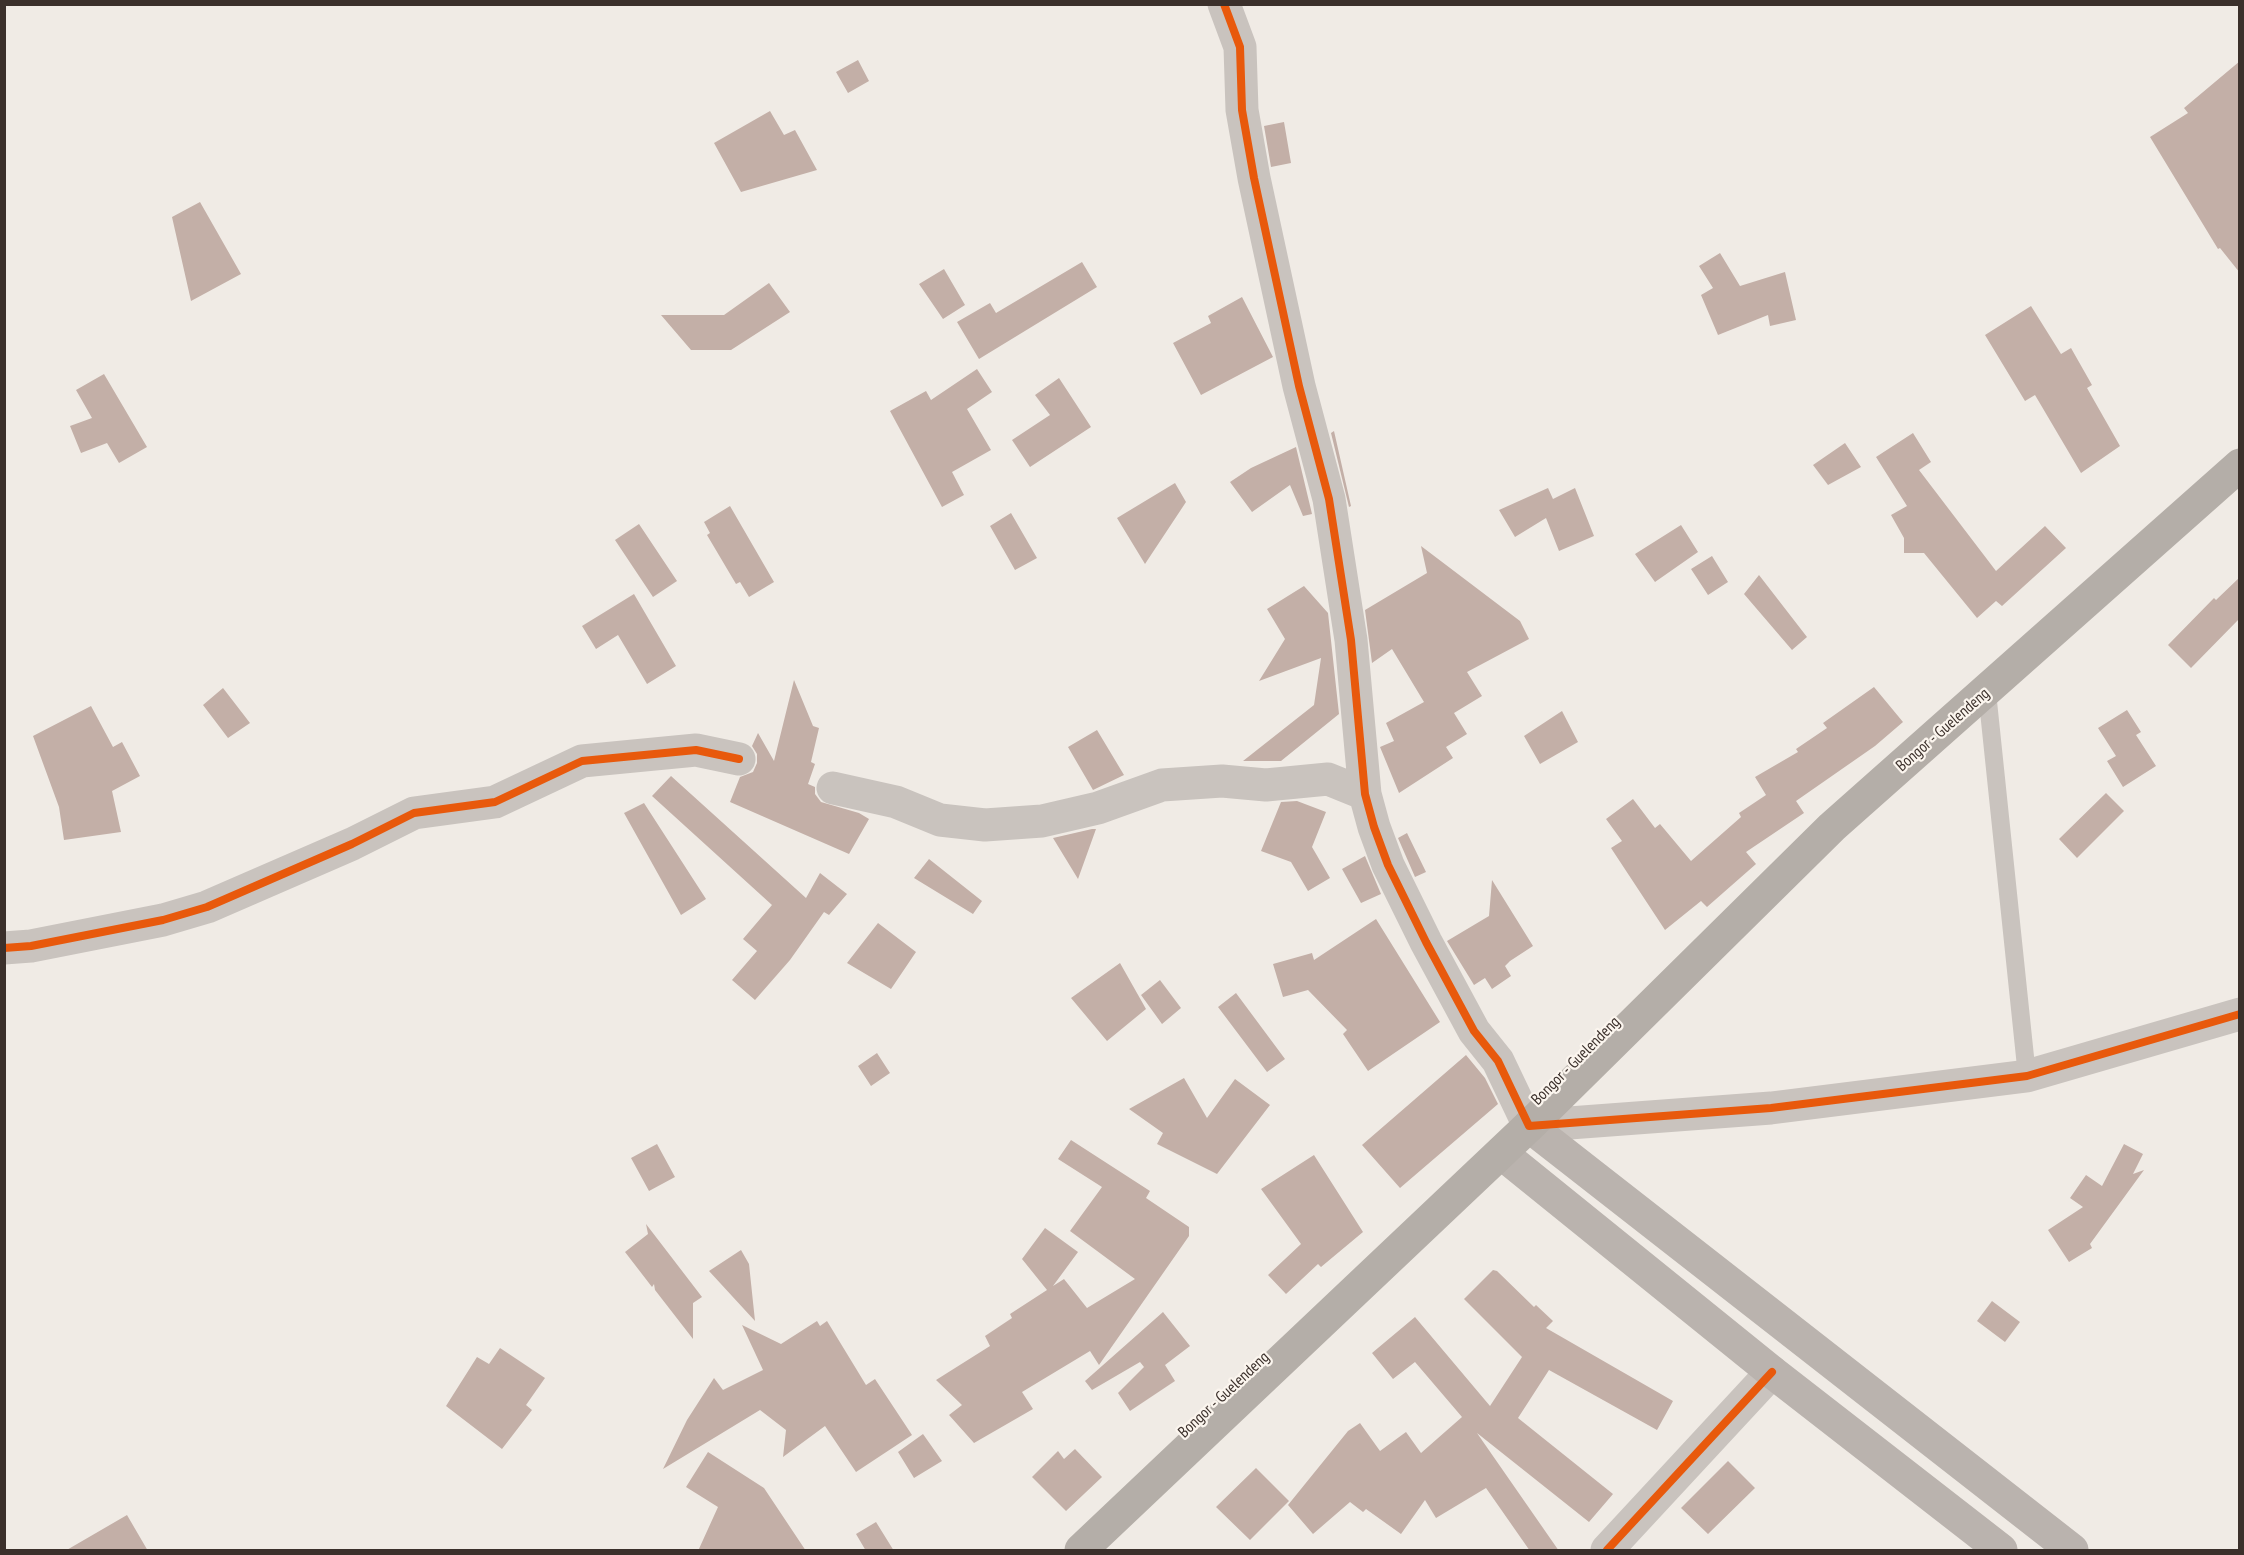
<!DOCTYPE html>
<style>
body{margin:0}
#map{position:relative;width:2244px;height:1555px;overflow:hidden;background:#f0ebe5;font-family:"PT Sans Narrow",sans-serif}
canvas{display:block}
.frame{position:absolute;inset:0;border:6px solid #3b302b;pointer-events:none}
</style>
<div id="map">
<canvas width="2244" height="1555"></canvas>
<div class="frame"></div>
</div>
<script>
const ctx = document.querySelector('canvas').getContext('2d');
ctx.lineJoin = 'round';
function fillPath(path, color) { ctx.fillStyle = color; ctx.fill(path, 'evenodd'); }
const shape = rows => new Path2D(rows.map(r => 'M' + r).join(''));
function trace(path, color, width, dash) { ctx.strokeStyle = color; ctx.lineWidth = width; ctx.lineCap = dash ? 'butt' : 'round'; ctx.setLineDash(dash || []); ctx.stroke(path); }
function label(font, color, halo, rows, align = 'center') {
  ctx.font = font + ' "PT Sans Narrow",sans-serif'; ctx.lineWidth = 4.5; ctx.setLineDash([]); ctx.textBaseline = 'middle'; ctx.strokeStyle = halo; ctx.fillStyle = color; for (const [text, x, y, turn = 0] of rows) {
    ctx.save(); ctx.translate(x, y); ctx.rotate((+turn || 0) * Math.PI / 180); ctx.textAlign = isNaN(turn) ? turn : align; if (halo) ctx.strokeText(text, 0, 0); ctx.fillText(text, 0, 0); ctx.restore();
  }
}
fillPath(shape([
 [858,60,869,81,848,93,836,72],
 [2240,61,2240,273,2220,248,2218,249,2150,137,2188,113,2184,108],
 [770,111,784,135,795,130,817,170,741,192,714,143],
 [1284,122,1291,163,1271,167,1264,126],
 [200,202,241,274,191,301,172,217],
 [1720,253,1740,286,1785,272,1796,320,1770,326,1768,315,1718,335,1701,295,1713,288,1699,266],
 [1082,262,1097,287,979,359,957,322,990,303,996,313],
 [944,269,965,305,943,319,919,284],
 [769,283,790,312,731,350,691,350,661,315,724,315],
 [1242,297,1273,357,1201,395,1173,343,1211,323,1208,316],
 [2031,306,2061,354,2071,348,2092,385,2087,388,2120,446,2081,473,2035,395,2025,401,1985,335],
 [977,369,992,392,967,409,991,450,952,472,964,495,942,507,890,411,926,391,931,400],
 [104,374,147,447,119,463,107,443,81,453,70,426,92,418,76,390],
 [1059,378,1091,427,1030,467,1012,440,1050,415,1035,395],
 [1334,431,1351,506,1349,507,1331,433],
 [1913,433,1931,462,1919,470,1996,571,2045,526,2066,548,2002,606,1996,601,1977,618,1924,553,1904,553,1904,538,1891,515,1907,506,1876,457],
 [1845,443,1861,467,1828,485,1813,465],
 [1296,447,1312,514,1303,516,1290,485,1252,512,1230,482,1251,468],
 [1175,483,1186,502,1145,564,1117,518],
 [1548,488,1553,499,1575,488,1594,536,1559,551,1546,518,1515,537,1499,510],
 [730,506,774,582,749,597,740,582,736,584,707,535,710,533,704,522],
 [1011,513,1037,558,1015,570,990,526],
 [639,524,677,581,653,597,615,540],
 [1681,525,1698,552,1655,582,1635,554],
 [1421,546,1520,621,1529,639,1467,672,1482,696,1454,713,1467,734,1446,747,1453,758,1399,793,1380,747,1394,741,1386,723,1424,702,1392,649,1372,663,1365,610,1427,573],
 [1712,556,1728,582,1708,595,1691,569],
 [1759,575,1807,637,1792,650,1744,594],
 [2240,577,2240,618,2191,668,2168,645,2214,598,2216,600],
 [1304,586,1328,613,1339,714,1281,761,1243,761,1314,705,1321,658,1259,681,1285,639,1267,609],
 [634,594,676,666,647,684,618,635,596,649,582,626],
 [794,680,813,726,819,728,811,762,815,764,808,784,815,787,815,794,821,802,859,813,869,819,849,854,730,802,740,777,753,772,757,763,757,754,752,746,758,733,774,761],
 [1874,687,1903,722,1875,746,1796,801,1804,813,1746,852,1756,864,1707,907,1701,901,1665,930,1611,848,1622,841,1606,819,1633,799,1655,828,1660,824,1691,861,1741,817,1739,813,1766,795,1755,777,1798,752,1796,749,1827,728,1823,723],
 [223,688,250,723,228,738,203,705],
 [91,706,113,747,122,742,140,776,112,791,121,832,64,840,59,807,33,736],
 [2127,710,2141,732,2136,735,2156,766,2123,787,2107,761,2116,756,2098,728],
 [1562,711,1578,742,1540,764,1524,736],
 [1097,730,1124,775,1093,790,1068,747],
 [671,776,806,898,820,873,847,894,829,915,824,912,790,960,755,1000,732,980,757,951,743,939,772,905,652,796],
 [2106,793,2124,811,2077,858,2059,839],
 [1297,801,1326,812,1312,847,1330,878,1308,891,1291,862,1261,851,1281,802],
 [644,803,706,899,681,915,624,813],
 [1092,829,1096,829,1078,879,1053,838],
 [1407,833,1426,872,1415,877,1398,838],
 [1365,856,1381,894,1361,903,1342,869],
 [929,859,982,901,973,914,914,878],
 [1492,880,1533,946,1510,961,1505,966,1511,976,1492,989,1485,978,1474,985,1447,941,1489,916],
 [1376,919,1440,1022,1368,1071,1343,1034,1347,1030,1308,990,1283,997,1273,964,1312,953,1314,960],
 [878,923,916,952,891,989,847,963],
 [1120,963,1146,1009,1107,1041,1071,998],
 [1160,980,1181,1008,1162,1024,1141,995],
 [1236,993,1285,1059,1267,1072,1218,1007],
 [877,1053,890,1073,871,1086,858,1066],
 [1466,1055,1485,1078,1498,1104,1400,1188,1362,1145],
 [1184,1078,1207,1118,1235,1079,1270,1105,1217,1174,1157,1144,1163,1133,1129,1109],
 [1071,1140,1150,1191,1146,1198,1189,1227,1189,1236,1099,1365,1090,1351,1022,1392,1033,1409,974,1443,949,1415,962,1405,936,1380,990,1346,985,1336,1012,1318,1010,1314,1047,1290,1022,1259,1045,1228,1078,1252,1053,1286,1064,1279,1087,1308,1135,1279,1070,1231,1102,1187,1058,1159],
 [657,1144,675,1177,649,1191,631,1158],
 [2124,1144,2143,1154,2133,1174,2144,1170,2090,1244,2092,1248,2069,1262,2048,1230,2083,1207,2070,1198,2086,1175,2102,1186],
 [1314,1155,1363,1232,1321,1267,1318,1264,1286,1294,1268,1275,1301,1244,1261,1189],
 [646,1224,702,1297,693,1303,693,1339,655,1290,654,1284,652,1287,625,1252,648,1234],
 [741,1250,749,1264,755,1321,709,1271],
 [1493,1270,1497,1271,1534,1307,1536,1305,1553,1321,1546,1328,1673,1401,1657,1430,1549,1370,1518,1418,1613,1494,1589,1522,1477,1433,1559,1551,1530,1551,1486,1488,1436,1518,1425,1500,1401,1534,1366,1509,1363,1512,1350,1502,1313,1534,1288,1505,1348,1431,1360,1423,1380,1451,1406,1432,1421,1453,1462,1417,1415,1362,1393,1379,1372,1353,1415,1317,1490,1406,1522,1357,1464,1299],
 [1992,1301,2020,1322,2005,1342,1977,1321],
 [1163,1312,1190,1346,1165,1365,1175,1381,1130,1411,1118,1393,1144,1367,1140,1362,1092,1390,1085,1381],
 [817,1321,820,1326,827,1321,866,1385,875,1379,912,1435,856,1472,825,1426,783,1457,786,1430,760,1410,663,1469,687,1420,714,1378,723,1390,763,1370,742,1325,781,1344],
 [500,1348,545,1378,526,1405,532,1410,502,1449,446,1406,477,1357,489,1364],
 [923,1434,942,1461,914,1478,898,1452],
 [1075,1449,1102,1477,1066,1511,1032,1477,1058,1451,1064,1459],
 [708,1452,764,1488,806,1551,698,1551,718,1507,686,1487],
 [1728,1461,1755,1488,1708,1534,1681,1508],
 [1256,1468,1289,1501,1250,1540,1216,1507],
 [127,1515,148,1551,65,1551],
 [876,1522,894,1551,866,1551,856,1534]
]), '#c3afa7');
trace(shape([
 [1987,692,2027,1076]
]), '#c9c3be', 18);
trace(shape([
 [1224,4,1240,47,1242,110,1254,178,1299,386,1329,499,1351,640,1365,794,1374,827,1388,865,1426,942,1474,1031,1498,1061,1529,1126,1771,1108,2027,1076,2240,1014],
 [833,788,896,802,940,820,985,825,1042,821,1098,808,1162,785,1222,781,1266,785,1328,779,1365,794],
 [4,948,31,946,163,920,207,907,352,844,414,813,495,802,582,761,696,750,739,759],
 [1607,1550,1772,1372]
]), '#c9c3be', 33);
trace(shape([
 [1529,1126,2072,1550],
 [1501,1153,1772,1372,2001,1550]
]), '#bab3ae', 33);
trace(shape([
 [1081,1550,1529,1126,1832,827,2240,465]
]), '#b4aea8', 33);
trace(shape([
 [1224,4,1240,47,1242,110,1254,178,1299,386,1329,499,1351,640,1365,794,1374,827,1388,865,1426,942,1474,1031,1498,1061,1529,1126,1771,1108,2027,1076,2240,1014],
 [4,948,31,946,163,920,207,907,352,844,414,813,495,802,582,761,696,750,739,759],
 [1607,1550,1772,1372]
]), '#e8590c', 8);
label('16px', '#3b302b', '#fbf5ee', [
 ["Bongor - Guelendeng",1943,730,-41],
 ["Bongor - Guelendeng",1576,1061,-45],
 ["Bongor - Guelendeng",1224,1395,-43]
]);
</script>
